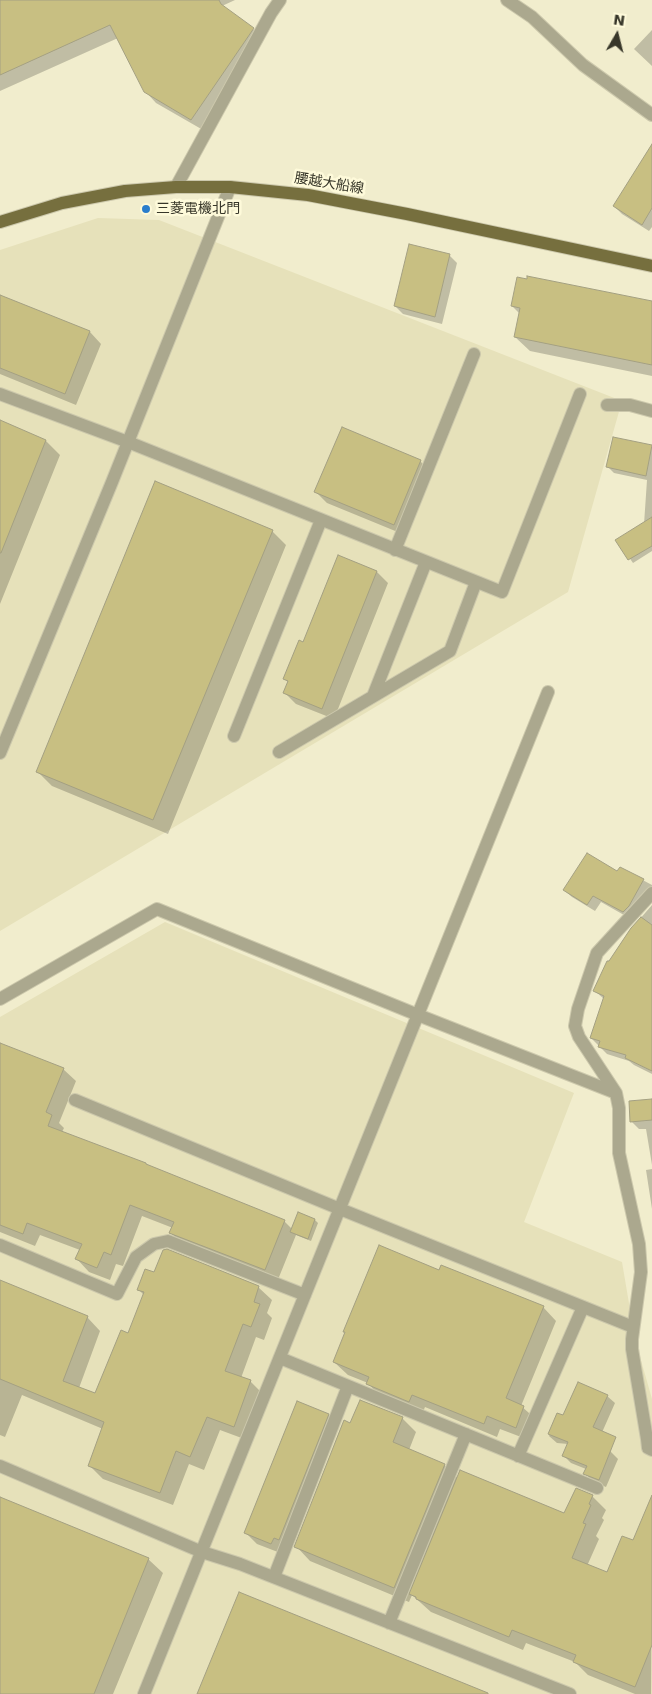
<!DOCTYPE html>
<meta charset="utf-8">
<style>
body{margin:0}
#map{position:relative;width:652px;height:1694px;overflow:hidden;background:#f1edcd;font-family:"DejaVu Sans",sans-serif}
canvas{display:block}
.north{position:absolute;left:592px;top:10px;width:50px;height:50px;-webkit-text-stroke:4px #fefada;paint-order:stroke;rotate:8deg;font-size:14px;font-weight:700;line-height:20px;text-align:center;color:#373629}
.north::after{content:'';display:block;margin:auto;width:18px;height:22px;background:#373629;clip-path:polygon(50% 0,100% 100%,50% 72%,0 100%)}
</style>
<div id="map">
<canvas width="652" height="1694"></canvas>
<div class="north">N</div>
</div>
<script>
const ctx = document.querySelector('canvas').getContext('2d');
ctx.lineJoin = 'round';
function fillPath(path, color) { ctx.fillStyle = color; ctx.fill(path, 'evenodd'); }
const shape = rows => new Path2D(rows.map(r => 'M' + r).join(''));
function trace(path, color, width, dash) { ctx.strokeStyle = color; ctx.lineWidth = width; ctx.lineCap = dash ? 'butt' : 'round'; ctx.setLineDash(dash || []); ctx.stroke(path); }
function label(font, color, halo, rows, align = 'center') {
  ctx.font = font + ' "DejaVu Sans","Noto Sans JP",sans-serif'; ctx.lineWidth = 5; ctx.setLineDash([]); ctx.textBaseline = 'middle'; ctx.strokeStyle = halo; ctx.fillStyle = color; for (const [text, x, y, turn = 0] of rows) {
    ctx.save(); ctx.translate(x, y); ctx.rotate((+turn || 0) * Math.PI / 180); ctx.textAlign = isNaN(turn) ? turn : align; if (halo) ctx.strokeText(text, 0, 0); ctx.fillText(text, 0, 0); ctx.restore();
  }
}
fillPath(shape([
 [98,218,159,220,622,401,568,592,0,931,0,250],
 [165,922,574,1093,524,1222,622,1262,633,1327,633,1332,652,1399,652,1694,0,1694,0,1017]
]), '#e6e1ba');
fillPath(shape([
 [6,0,235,0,222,6,253,29,264,40,203,130,156,103,145,91,118,38,0,91,0,3],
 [652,30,652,66,634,49],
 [652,146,652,227,649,231,622,214,614,206],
 [449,255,457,263,442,324,403,314,395,306],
 [0,296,90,332,101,344,76,405,0,374],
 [652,303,652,376,530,351,515,337,520,314,512,306],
 [0,422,46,441,60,455,0,604],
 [614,438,652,447,652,531,644,524,647,480,614,473,607,466],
 [420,461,431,472,405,535,327,503,316,492],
 [272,531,286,545,168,834,52,786,37,771],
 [617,540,652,546,652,551,633,563],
 [377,572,388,583,334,719,296,704,285,693,289,683,285,679,304,643],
 [620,868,652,885,652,897,631,919,601,902,595,911,572,897,564,890,618,873],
 [652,905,652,1074,634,1065,629,1061,607,1054,591,1038,604,999,595,991,610,963,632,928],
 [0,1044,63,1069,76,1081,59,1123,64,1128,62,1132,284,1221,292,1229,298,1214,315,1220,318,1223,311,1241,296,1235,277,1282,183,1245,171,1233,173,1228,142,1216,123,1266,116,1264,110,1280,89,1272,77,1259,80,1250,40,1235,35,1246,0,1232],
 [652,1100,652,1165,646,1129,639,1129,632,1122],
 [652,1169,652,1209,646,1170],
 [440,1272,543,1307,556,1321,521,1406,537,1420,529,1440,500,1429,497,1437,425,1407,422,1414,381,1398,368,1383,348,1375,334,1362],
 [155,1274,258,1287,272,1300,267,1313,272,1318,264,1340,256,1337,241,1378,250,1381,264,1395,247,1440,220,1430,204,1470,189,1464,173,1505,103,1479,89,1465,103,1429,22,1395,5,1437,0,1435,0,1282,87,1317,100,1331,79,1388,96,1395,129,1334,144,1295,138,1289],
 [607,1396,615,1403,596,1446,610,1451,618,1459,606,1487,592,1481,585,1473,586,1469,571,1463,563,1455,568,1444,557,1443,549,1436,558,1414,564,1417],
 [328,1415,339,1426,283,1554,257,1544,246,1533],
 [402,1418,416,1432,409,1450,444,1465,458,1478,565,1514,592,1496,606,1510,602,1518,604,1520,596,1536,599,1539,587,1566,608,1574,634,1542,652,1496,651,1694,635,1694,588,1675,575,1662,526,1643,523,1650,431,1612,412,1595,409,1602,310,1561,296,1546,351,1424],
 [0,1499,148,1559,163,1573,113,1694,0,1694]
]), '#0003');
const building = shape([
 [0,0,219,0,221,4,254,28,191,120,144,92,110,25,0,75,0,0],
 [652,144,652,208,642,225,613,206,652,144],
 [409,244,450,254,435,317,394,306,409,244],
 [527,276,652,301,652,365,514,337,520,308,511,306,517,277,527,279,527,276],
 [0,295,90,331,65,394,0,368,0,295],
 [0,420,46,440,1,553,0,553,0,420],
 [342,427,421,460,394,525,314,492,342,427],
 [613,437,652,445,646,476,606,467,613,437],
 [155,481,273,530,153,820,36,772,155,481],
 [652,517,652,546,628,560,615,540,652,517],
 [338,555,377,571,322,709,283,693,288,681,283,679,299,640,303,642,338,555],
 [587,853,617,871,620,867,644,879,629,906,623,912,593,896,587,905,563,890,587,853],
 [641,917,652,925,652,1071,625,1058,626,1055,598,1047,600,1041,590,1038,604,996,593,991,607,961,609,961,631,928,641,917],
 [0,1043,64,1068,46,1112,52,1115,48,1126,146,1163,146,1164,285,1220,265,1270,169,1233,174,1222,130,1205,111,1255,104,1252,97,1268,75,1259,82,1244,27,1223,23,1234,0,1225,0,1043],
 [652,1099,652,1120,630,1122,629,1101,652,1099],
 [298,1212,315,1219,308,1239,290,1232,298,1212],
 [379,1245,439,1270,441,1265,544,1306,506,1398,524,1406,516,1428,487,1416,484,1424,412,1395,409,1402,366,1384,369,1377,333,1362,345,1332,343,1332,379,1245],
 [167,1249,259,1286,254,1302,260,1304,251,1327,243,1324,225,1371,251,1380,234,1427,207,1417,190,1457,176,1451,160,1493,88,1466,104,1422,0,1379,0,1280,88,1316,63,1381,95,1393,121,1330,128,1333,144,1292,137,1290,145,1269,154,1272,163,1250,167,1249],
 [578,1382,608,1395,593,1427,616,1437,599,1480,583,1474,587,1466,562,1456,568,1442,548,1434,557,1413,563,1415,578,1382],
 [360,1400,403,1417,393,1442,445,1464,394,1588,294,1547,344,1420,350,1423,360,1400],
 [297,1401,329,1414,279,1540,274,1538,271,1544,244,1533,297,1401],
 [460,1470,564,1513,576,1488,593,1495,589,1504,591,1505,583,1523,586,1524,572,1558,607,1572,622,1536,633,1540,652,1495,652,1645,635,1687,573,1662,576,1655,512,1630,509,1637,416,1599,416,1597,409,1594,460,1470],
 [0,1497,149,1558,94,1694,0,1694,0,1497],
 [239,1592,488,1693,488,1694,197,1694,239,1592]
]);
fillPath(building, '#c8bf82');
trace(building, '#a4a082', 1);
const minor = shape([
 [507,0,532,17,583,65,652,115],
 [176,187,271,13,280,0],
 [0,394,128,442,502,592,580,394],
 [607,405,630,405,652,411],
 [395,550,474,354],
 [373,696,426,562],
 [234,736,321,520],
 [279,752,450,651,476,582],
 [0,753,112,482,230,187],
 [652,893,597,953,578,1009,575,1026,579,1037,616,1093,619,1108,619,1153,639,1244,641,1272,632,1339,632,1349,647,1439,648,1448,652,1450],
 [0,999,157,909,418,1015,616,1093],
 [75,1100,340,1209,633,1327],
 [0,1245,117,1294,136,1257,154,1244,168,1241,305,1295],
 [280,1358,597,1488],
 [518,1456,583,1307],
 [0,1466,202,1552,240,1564,570,1694],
 [274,1577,348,1386],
 [389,1623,466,1434],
 [144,1694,548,692]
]);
const major = shape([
 [0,222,62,203,125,191,176,187,230,187,308,195,407,214,652,266]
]);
trace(minor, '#ccc8ac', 14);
trace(major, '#ccc8ac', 14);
trace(minor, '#aba88e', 12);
trace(major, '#766f3e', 12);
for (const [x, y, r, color] of [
 [146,209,5,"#2a7dcc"]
]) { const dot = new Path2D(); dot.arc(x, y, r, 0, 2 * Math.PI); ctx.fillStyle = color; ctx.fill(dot); trace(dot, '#fefada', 2); }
label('14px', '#373629', '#fefada', [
 ["腰越大船線",329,184,9]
]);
label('14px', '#373629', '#fefada', [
 ["三菱電機北門",156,209]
], 'left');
</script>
